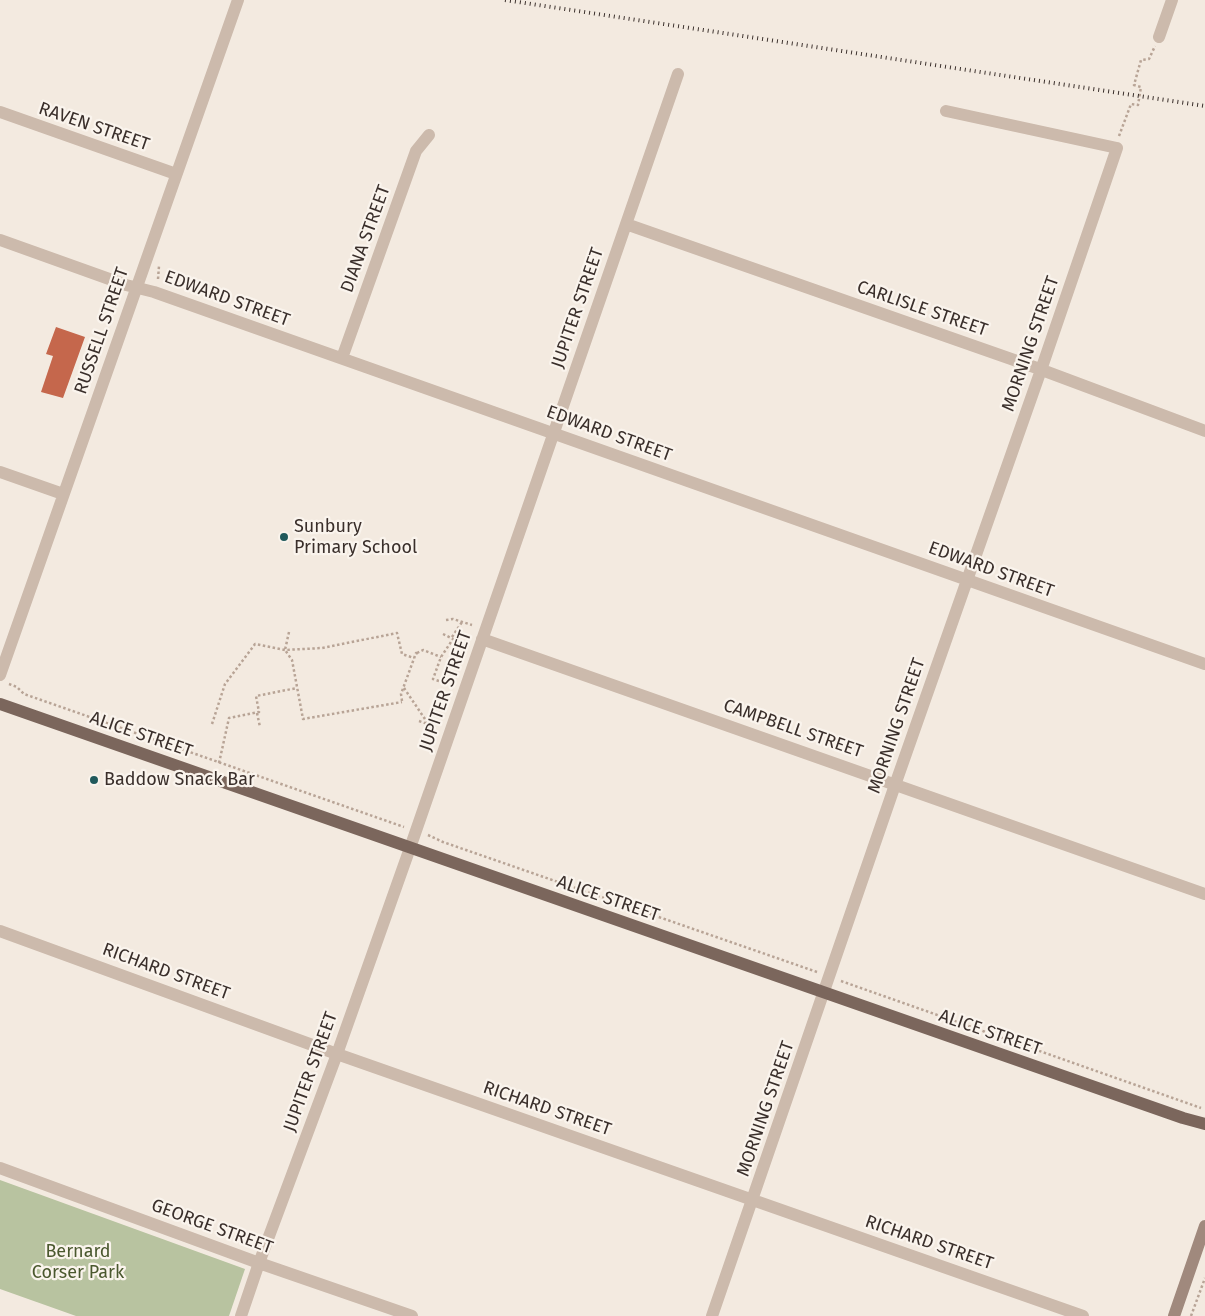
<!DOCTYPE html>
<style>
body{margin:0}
canvas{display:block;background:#f3eae0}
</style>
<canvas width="1205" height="1316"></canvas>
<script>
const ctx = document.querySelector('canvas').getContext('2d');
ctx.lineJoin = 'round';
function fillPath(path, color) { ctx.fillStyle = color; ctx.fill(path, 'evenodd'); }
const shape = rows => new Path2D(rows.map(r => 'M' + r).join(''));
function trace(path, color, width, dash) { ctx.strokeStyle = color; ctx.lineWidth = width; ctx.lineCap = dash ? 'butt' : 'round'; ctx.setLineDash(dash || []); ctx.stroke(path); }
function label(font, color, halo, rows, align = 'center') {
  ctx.font = font + ' "Fira Sans",sans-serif'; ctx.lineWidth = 4.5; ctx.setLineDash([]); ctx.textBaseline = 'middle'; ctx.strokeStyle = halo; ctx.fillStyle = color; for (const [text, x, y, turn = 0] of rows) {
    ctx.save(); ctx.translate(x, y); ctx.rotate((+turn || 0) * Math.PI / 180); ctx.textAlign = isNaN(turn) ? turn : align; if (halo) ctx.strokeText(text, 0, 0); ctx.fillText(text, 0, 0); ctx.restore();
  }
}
fillPath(shape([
 [0,1180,245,1269,229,1316,76,1316,0,1289]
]), '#b8c3a0');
fillPath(shape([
 [56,327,85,337,63,398,41,392,53,356,46,354]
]), '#c5674c');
trace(shape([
 [1119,136,1131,104,1138,105,1141,87,1134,85,1141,60,1149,59,1155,46],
 [158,279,159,266],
 [446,620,453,619,472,625],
 [289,632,285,650,292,660,303,719,402,702],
 [443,634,453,639,441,657,433,679,451,685],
 [452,637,462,622],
 [417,653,423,650,441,657],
 [9,684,17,687,24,694,404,827],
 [404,688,429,725],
 [402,701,401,694,416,653,420,654],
 [257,713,260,727],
 [419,721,436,727],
 [212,724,225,684,255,644,285,650,322,648,397,633,402,654,414,658],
 [219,763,229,718,259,712,256,696,297,688],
 [428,835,443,842,817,972],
 [841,981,1201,1108],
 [1191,1316,1205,1278]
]), '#b8a496', 2.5, [2.5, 2.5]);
trace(shape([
 [1159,37,1172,0],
 [0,112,176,174],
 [626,224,1034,367,1205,431],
 [0,240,126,285,154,292,1205,664],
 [342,358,416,151,429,135],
 [0,472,63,494],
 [482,639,1205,894],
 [0,675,238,0],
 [0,931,337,1054,1083,1316],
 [0,1168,259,1263,412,1316],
 [241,1316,259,1263,337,1054,410,848,678,74],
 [712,1316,895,785,1041,370,1117,148,946,111]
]), '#ccbaac', 12);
trace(shape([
 [1174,1316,1205,1226]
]), '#a0897d', 12);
trace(shape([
 [0,704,1183,1118,1205,1124]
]), '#7b665c', 12);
trace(shape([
 [505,0,1205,106]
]), '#3a2f2b', 4, [1, 4]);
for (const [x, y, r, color] of [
 [284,537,5,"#20595b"],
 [94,780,5,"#20595b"]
]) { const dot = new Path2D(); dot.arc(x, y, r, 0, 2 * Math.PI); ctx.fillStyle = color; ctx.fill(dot); trace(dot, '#faf4ed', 2); }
label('18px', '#3a2f2b', '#faf4ed', [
 ["RAVEN STREET",94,127,19],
 ["DIANA STREET",366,239,-70],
 ["EDWARD STREET",227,299,20],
 ["JUPITER STREET",578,308,-71],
 ["CARLISLE STREET",922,309,19],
 ["RUSSELL STREET",102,331,-71],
 ["MORNING STREET",1031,344,-71],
 ["EDWARD STREET",609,434,20],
 ["EDWARD STREET",991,570,20],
 ["JUPITER STREET",446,691,-71],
 ["MORNING STREET",897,726,-71],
 ["CAMPBELL STREET",793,729,19],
 ["ALICE STREET",141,735,19],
 ["ALICE STREET",608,899,19],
 ["RICHARD STREET",166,972,20],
 ["ALICE STREET",990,1033,19],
 ["JUPITER STREET",311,1072,-70],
 ["RICHARD STREET",547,1109,19],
 ["MORNING STREET",766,1109,-71],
 ["GEORGE STREET",212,1227,20],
 ["RICHARD STREET",929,1243,19]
]);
label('18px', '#3a2f2b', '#faf4ed', [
 ["Sunbury",294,527],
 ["Primary School",294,548],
 ["Baddow Snack Bar",104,780]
], 'left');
label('18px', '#4a582e', '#faf4ed', [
 ["Bernard",78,1252],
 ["Corser Park",78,1273]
]);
</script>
